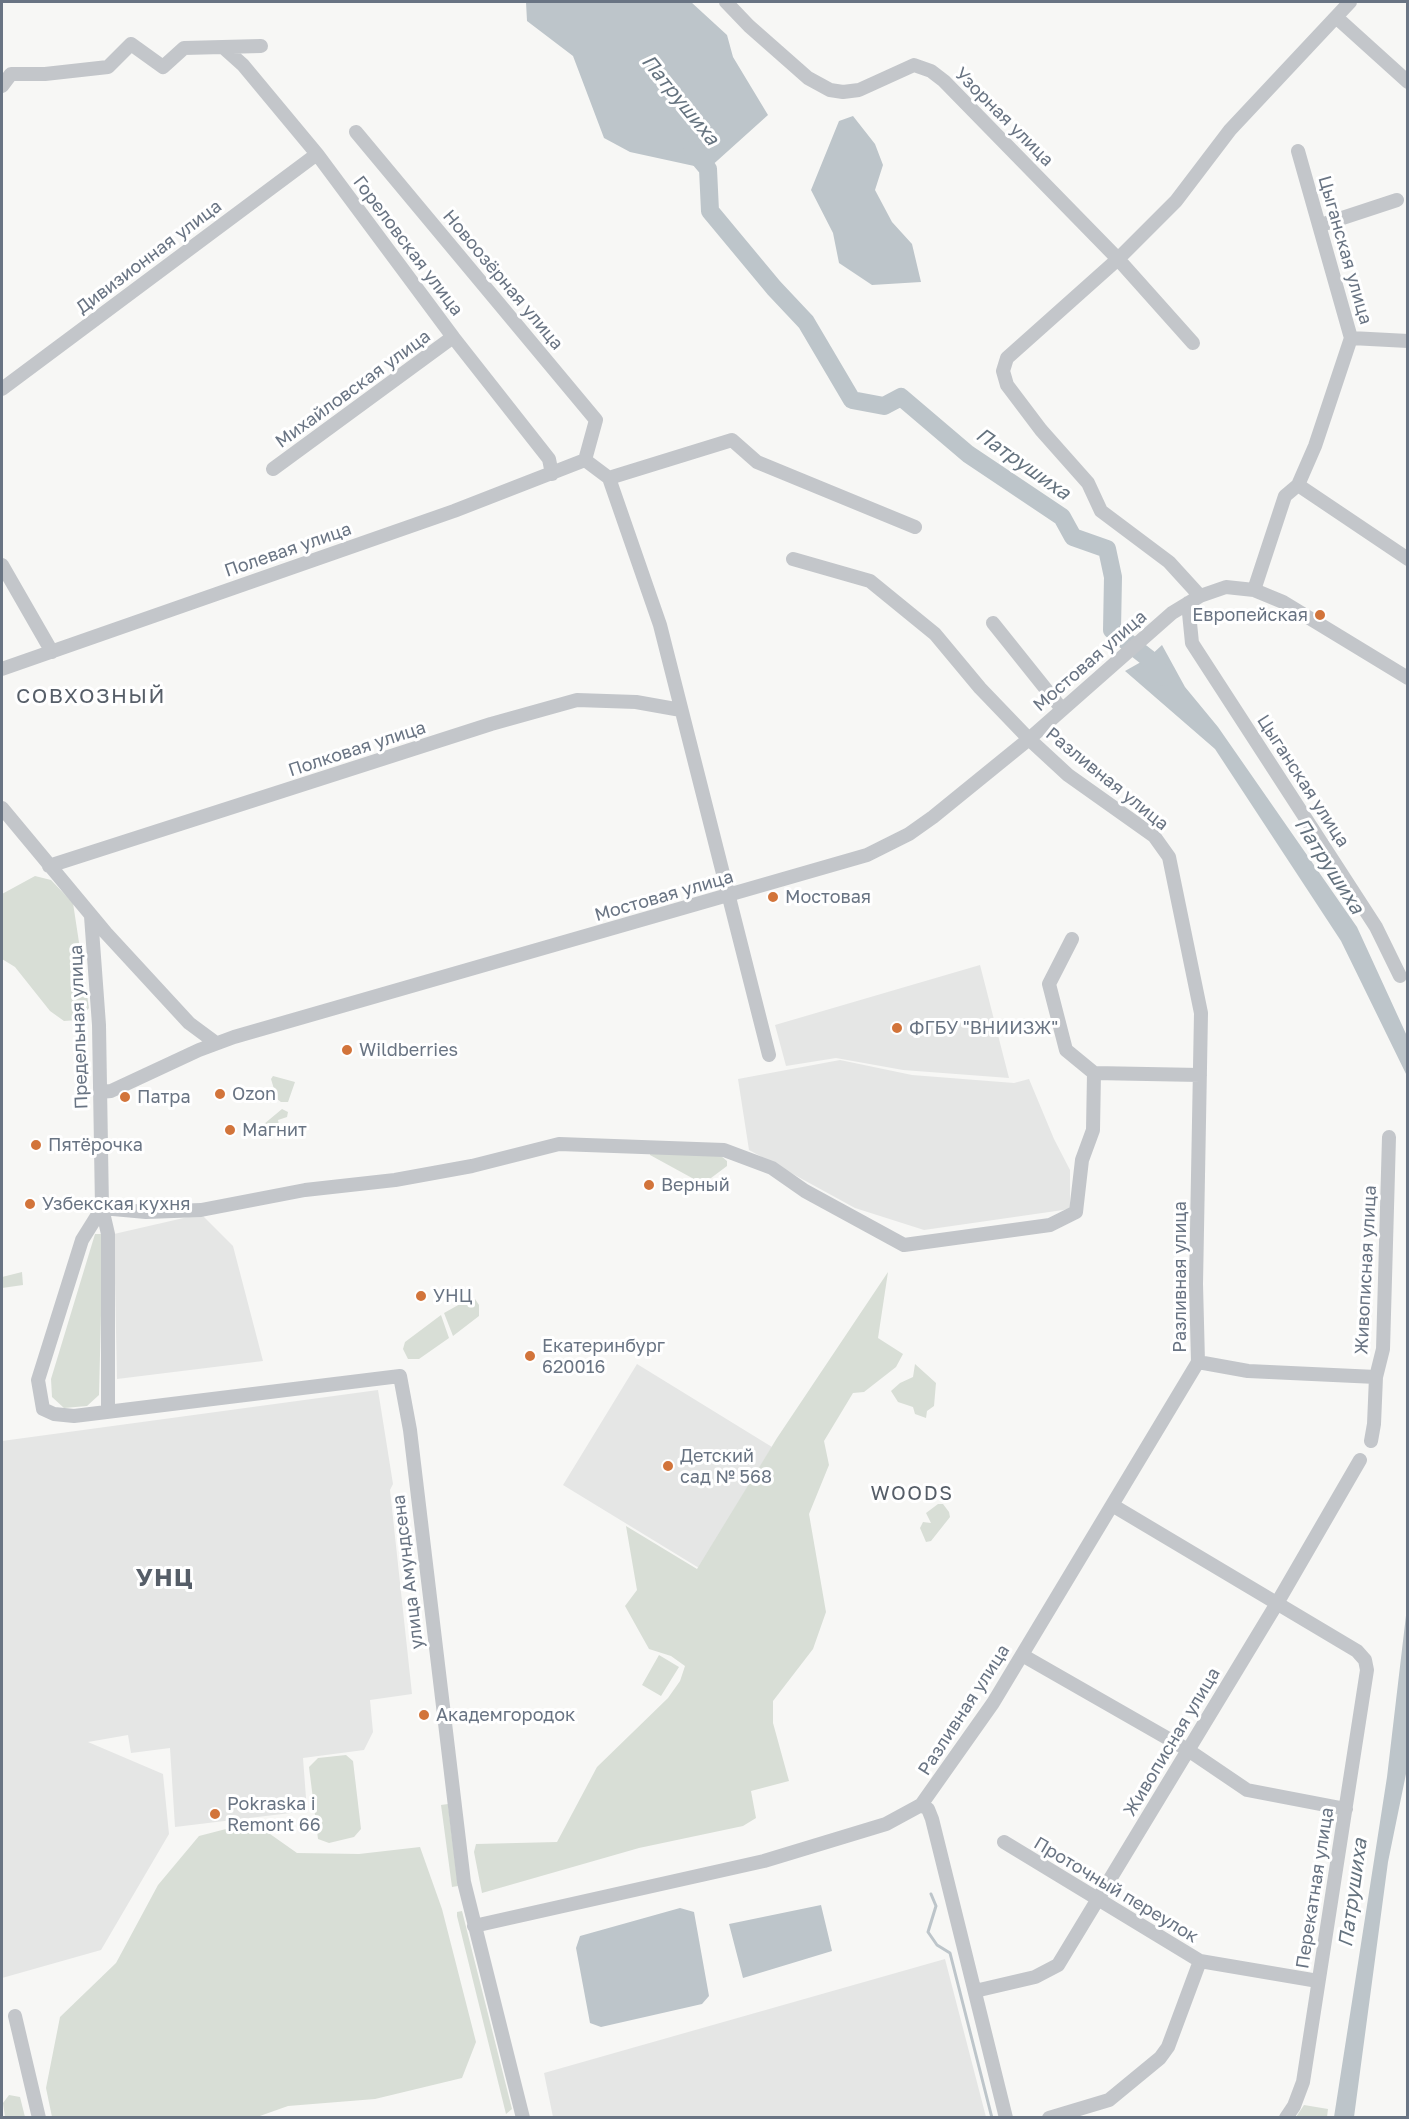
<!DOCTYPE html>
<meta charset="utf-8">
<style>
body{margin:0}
#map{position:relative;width:1409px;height:2119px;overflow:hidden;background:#f7f7f5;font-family:"Golos Text",sans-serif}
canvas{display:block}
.frame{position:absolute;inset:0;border:3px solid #697483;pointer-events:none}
</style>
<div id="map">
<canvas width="1409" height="2119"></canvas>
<div class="frame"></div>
</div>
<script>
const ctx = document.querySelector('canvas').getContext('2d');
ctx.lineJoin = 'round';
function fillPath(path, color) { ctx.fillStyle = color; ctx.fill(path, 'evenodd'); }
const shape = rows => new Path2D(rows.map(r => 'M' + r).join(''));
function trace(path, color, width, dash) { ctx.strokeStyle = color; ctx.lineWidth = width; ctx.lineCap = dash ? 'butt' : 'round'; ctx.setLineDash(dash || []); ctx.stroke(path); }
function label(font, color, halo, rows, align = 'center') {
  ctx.font = font + ' "Golos Text",sans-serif'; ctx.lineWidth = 6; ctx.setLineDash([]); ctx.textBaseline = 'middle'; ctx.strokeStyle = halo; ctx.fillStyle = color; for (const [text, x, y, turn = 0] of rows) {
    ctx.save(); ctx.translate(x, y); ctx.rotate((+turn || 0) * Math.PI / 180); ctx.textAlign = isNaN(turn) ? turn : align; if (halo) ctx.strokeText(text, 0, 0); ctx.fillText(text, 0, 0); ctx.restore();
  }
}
fillPath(shape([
 [980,965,1009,1078,903,1070,836,1058,786,1066,775,1025],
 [840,1060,912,1075,1014,1083,1029,1079,1054,1139,1070,1170,1070,1209,924,1230,855,1208,749,1150,738,1079],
 [201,1214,233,1246,263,1361,117,1379,114,1234],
 [637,1364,772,1447,699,1568,563,1485],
 [378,1390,393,1484,390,1490,412,1694,370,1700,373,1732,364,1750,303,1758,307,1811,175,1827,170,1748,131,1753,128,1735,88,1742,163,1774,169,1834,101,1950,2,1978,2,1441],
 [945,1959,986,2117,553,2117,544,2073]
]), '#e5e6e5');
fillPath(shape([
 [35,876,51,880,73,903,89,1008,78,1020,64,1021,50,1011,15,967,2,959,2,894],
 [273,1076,295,1082,288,1102,281,1102,277,1099,271,1079],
 [282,1109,288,1112,287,1117,278,1120,279,1125,264,1124],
 [650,1152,721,1156,727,1161,727,1166,703,1184,650,1155],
 [95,1234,103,1234,99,1395,87,1406,64,1408,52,1397,51,1379],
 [22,1272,23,1285,2,1288,2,1277],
 [888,1272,878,1338,903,1354,896,1367,864,1392,853,1393,824,1441,829,1465,809,1514,826,1612,813,1649,773,1701,773,1723,789,1781,751,1791,756,1818,743,1826,639,1848,482,1893,474,1852,476,1844,557,1842,597,1767,668,1698,680,1681,685,1666,671,1656,649,1649,625,1606,637,1590,626,1526,697,1569,777,1438],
 [469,1299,475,1299,479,1305,479,1316,453,1336,444,1313],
 [441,1315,449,1338,419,1359,408,1359,403,1349,405,1342],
 [915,1364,936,1383,934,1406,927,1411,926,1418,915,1414,913,1407,898,1402,891,1391,900,1383,913,1377],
 [938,1504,943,1504,949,1512,950,1517,931,1541,926,1542,920,1528,923,1522,931,1523,926,1513],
 [659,1655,679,1667,661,1696,642,1685],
 [346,1755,353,1761,361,1829,354,1837,329,1843,318,1839,309,1767,318,1758],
 [448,1804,458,1886,452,1887,441,1805],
 [253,1822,297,1853,359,1854,420,1847,442,1909,476,2042,462,2078,375,2099,288,2106,257,2117,52,2117,46,2088,60,2017,116,1963,158,1885,199,1836],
 [462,1911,512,2109,506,2114,457,1916,457,1912],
 [9,2095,20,2097,25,2117,5,2117,3,2103],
 [1304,2105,1328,2109,1327,2117,1296,2117]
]), '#d8ded6');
fillPath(shape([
 [526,2,691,2,727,35,733,57,768,115,708,169,630,152,604,138,573,56,527,21],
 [853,116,875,144,883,165,875,190,892,222,912,244,921,282,872,285,839,263,833,233,811,190,839,121],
 [1162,645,1185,687,1218,727,1357,927,1407,1036,1407,1076,1341,941,1215,749,1125,671,1148,658],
 [1407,1607,1407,1769,1388,1862,1354,2117,1334,2117,1387,1777],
 [821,1905,832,1951,743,1978,729,1924],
 [680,1908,694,1912,709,1996,702,2004,601,2027,590,2023,576,1948,580,1936]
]), '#bdc5ca');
trace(shape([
 [931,1894,936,1906,928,1932,937,1945,950,1953,992,2118]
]), '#bdc5ca', 3);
trace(shape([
 [692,150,708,169,710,211,774,288,806,322,852,400,884,406,901,397,968,454,1062,517,1073,537,1107,549,1113,577,1112,630,1148,658,1164,677]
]), '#bdc5ca', 18);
trace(shape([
 [726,2,749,26,808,78,830,90,843,92,859,90,914,65,931,71,944,81,1118,259,1193,343],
 [1336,17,1408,82],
 [224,48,243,65,317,154,453,337,549,459,552,474],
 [2,86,11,74,45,74,108,67,131,44,163,67,184,48,261,46],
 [356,132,596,420,585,460],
 [1321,225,1397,200],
 [1351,338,1408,341],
 [2,389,317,154],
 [585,460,609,478,660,625,769,1055],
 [273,469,453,337],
 [609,478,732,440,757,462,915,527],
 [1298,485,1408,559],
 [2,565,52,652],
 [1254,590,1285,496,1298,485,1315,446,1351,338,1298,151],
 [1200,596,1169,562,1101,511,1088,483,1041,430,1007,385,1003,371,1007,358,1118,259,1176,201,1230,130,1350,2],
 [1188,603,1192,643,1376,927,1400,976],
 [993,623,1061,708],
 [2,669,454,511,585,460],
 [2,808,106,933,189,1023,216,1043],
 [49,866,491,724,577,700,636,702,681,710],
 [91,916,99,1025,102,1208,108,1234,108,1412],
 [1072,939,1049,984,1066,1050,1094,1073,1200,1075],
 [100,1092,111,1091,199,1050,234,1037,867,855,909,834,933,817,1029,739,1172,613,1200,596,1226,587,1254,590,1283,602,1408,678],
 [102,1208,82,1240,38,1380,43,1409,54,1414,74,1416,400,1376,410,1430,464,1882,523,2118],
 [102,1208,146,1212,201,1210,305,1190,395,1180,472,1166,559,1144,724,1150,772,1168,805,1191,904,1245,1050,1225,1076,1212,1082,1160,1093,1130,1094,1073],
 [1198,1362,1248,1371,1376,1377],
 [1371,1441,1374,1424,1376,1377,1383,1349,1389,1137],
 [1112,1505,1357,1651,1365,1660,1367,1670,1303,2082,1294,2106,1286,2118],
 [1022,1655,1188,1750,1247,1790,1346,1809],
 [921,1805,928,1809,932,1819,1006,2118],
 [1004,1842,1200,1961,1318,1981],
 [474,1926,764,1861,886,1824,921,1805,993,1703,1198,1362,1196,1284,1201,1013,1169,857,1154,836,1068,775,1029,739,980,688,935,634,870,581,793,559],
 [975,1991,1035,1977,1058,1965,1276,1605,1360,1460],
 [15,2016,39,2118],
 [1049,2118,1109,2100,1160,2058,1168,2047,1200,1961]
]), '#c3c6ca', 14);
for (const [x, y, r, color] of [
 [1320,615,6,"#d2743a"],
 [773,897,6,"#d2743a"],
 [897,1028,6,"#d2743a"],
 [347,1050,6,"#d2743a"],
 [220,1094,6,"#d2743a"],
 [125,1097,6,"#d2743a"],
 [230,1130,6,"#d2743a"],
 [36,1145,6,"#d2743a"],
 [649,1185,6,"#d2743a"],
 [30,1204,6,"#d2743a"],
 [421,1296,6,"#d2743a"],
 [530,1356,6,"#d2743a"],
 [668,1466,6,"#d2743a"],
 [424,1715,6,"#d2743a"],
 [215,1814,6,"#d2743a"]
]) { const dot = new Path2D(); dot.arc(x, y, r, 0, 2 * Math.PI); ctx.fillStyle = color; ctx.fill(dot); trace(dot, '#fff', 2); }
label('18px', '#697483', '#fff', [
 ["Узорная улица",1004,117,45],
 ["Гореловская улица",408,246,53],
 ["Цыганская улица",1345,250,74],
 ["Дивизионная улица",149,257,-37],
 ["Новоозёрная улица",503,280,50],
 ["Михайловская улица",353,389,-36],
 ["Полевая улица",288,550,-19],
 ["Мостовая улица",1090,661,-41],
 ["Полковая улица",357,749,-18],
 ["Разливная улица",1107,779,39],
 ["Цыганская улица",1303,781,57],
 ["Мостовая улица",664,896,-16],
 ["Предельная улица",79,1027,-92],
 ["Живописная улица",1366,1270,-87],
 ["Разливная улица",1180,1277,-90],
 ["улица Амундсена",408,1572,-97],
 ["Разливная улица",964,1710,-57],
 ["Живописная улица",1172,1742,-59],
 ["Перекатная улица",1315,1888,-81],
 ["Проточный переулок",1116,1890,31]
]);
label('18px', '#697483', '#fff', [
 ["Европейская",1308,615,"right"],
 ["Мостовая",785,897],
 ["ФГБУ \"ВНИИЗЖ\"",909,1028],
 ["Wildberries",359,1050],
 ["Ozon",232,1094],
 ["Патра",137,1097],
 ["Магнит",242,1130],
 ["Пятёрочка",48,1145],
 ["Верный",661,1185],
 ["Узбекская кухня",42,1204],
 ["УНЦ",433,1296],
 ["Екатеринбург",542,1346],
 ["620016",542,1367],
 ["Детский",680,1456],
 ["сад № 568",680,1477],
 ["Академгородок",436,1715],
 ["Pokraska i",227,1804],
 ["Remont 66",227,1825]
], 'left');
label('italic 20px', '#65737f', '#fff', [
 ["Патрушиха",680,100,51],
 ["Патрушиха",1023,464,35],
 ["Патрушиха",1329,866,57],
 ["Патрушиха",1353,1893,-82]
]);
ctx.letterSpacing = '1.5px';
label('20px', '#565e68', '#fff', [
 ["WOODS",912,1494]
]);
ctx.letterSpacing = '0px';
ctx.letterSpacing = '1.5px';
label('21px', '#565e68', '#fff', [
 ["СОВХОЗНЫЙ",91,696]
]);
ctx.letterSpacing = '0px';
ctx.letterSpacing = '1.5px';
label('bold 24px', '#565e68', '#fff', [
 ["УНЦ",165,1578]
]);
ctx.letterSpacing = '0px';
</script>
